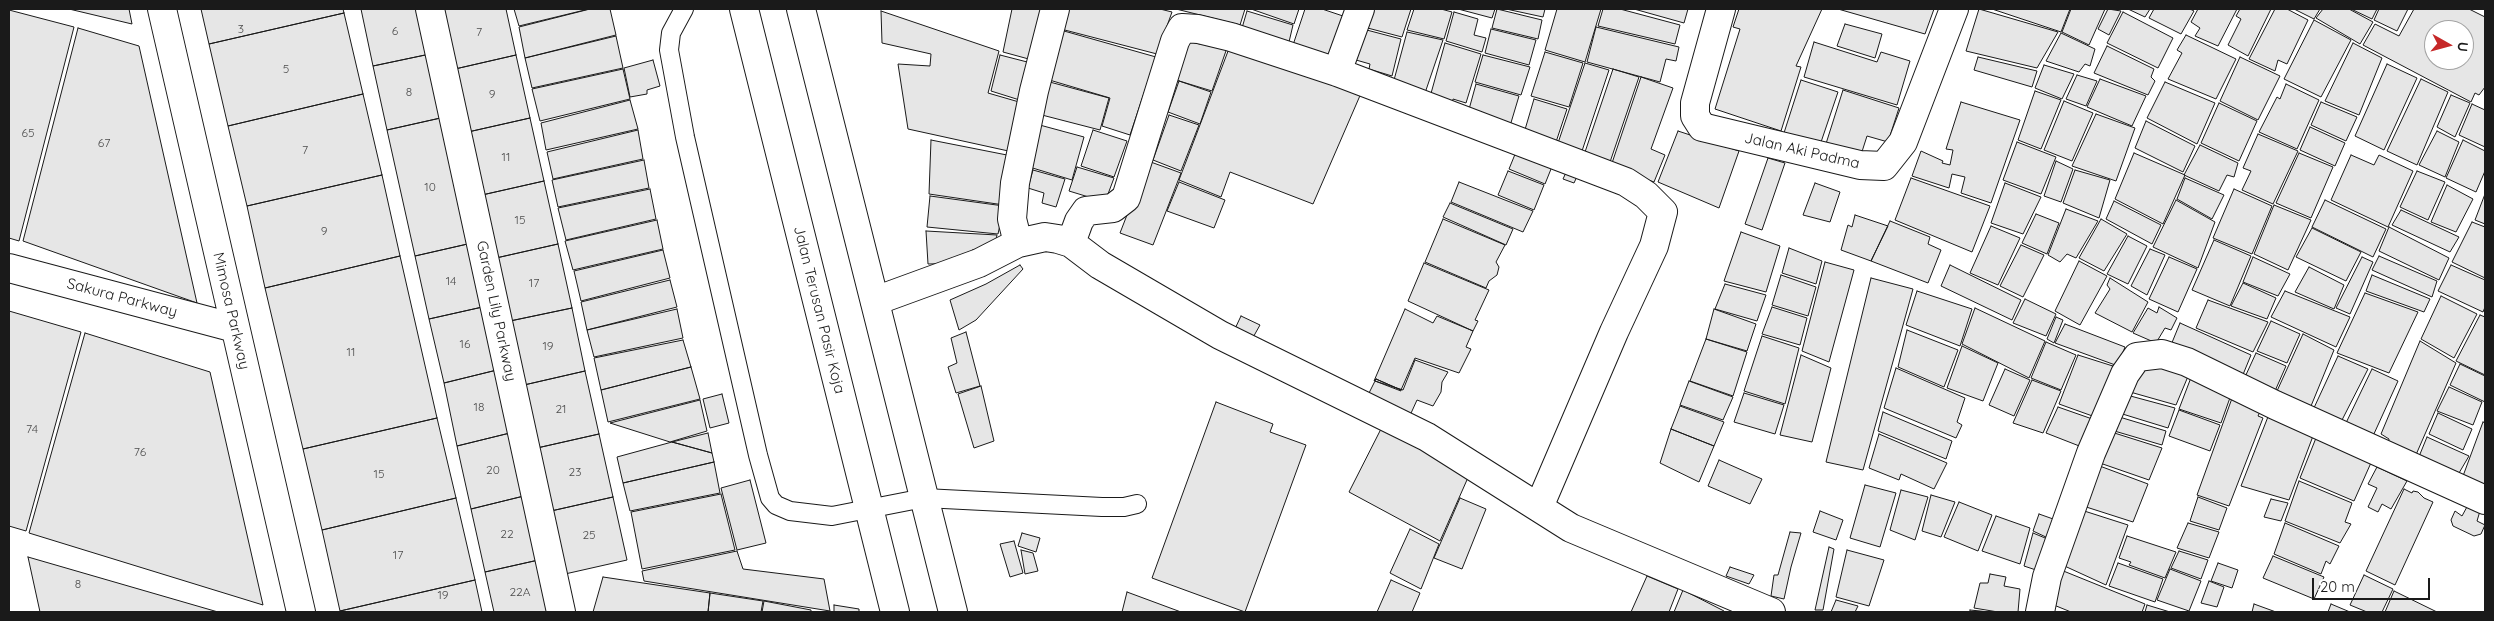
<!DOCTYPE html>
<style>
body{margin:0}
#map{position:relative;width:2494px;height:621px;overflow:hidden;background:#fff;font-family:Quicksand,sans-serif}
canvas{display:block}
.frame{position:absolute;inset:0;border:10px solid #1a1a1a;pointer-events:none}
.north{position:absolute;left:2424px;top:20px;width:50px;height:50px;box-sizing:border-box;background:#fff;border:1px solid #a3a3a3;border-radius:50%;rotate:97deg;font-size:14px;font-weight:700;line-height:20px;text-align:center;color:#1a1a1a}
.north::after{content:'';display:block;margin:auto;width:18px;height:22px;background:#c62828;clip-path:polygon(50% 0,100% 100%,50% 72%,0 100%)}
.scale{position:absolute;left:2312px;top:578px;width:118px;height:22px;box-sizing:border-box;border:2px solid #1a1a1a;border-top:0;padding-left:6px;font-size:15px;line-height:18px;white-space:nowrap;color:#1a1a1a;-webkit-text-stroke:4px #fff;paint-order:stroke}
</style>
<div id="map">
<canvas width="2494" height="621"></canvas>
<div class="frame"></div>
<div class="north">U</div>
<div class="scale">20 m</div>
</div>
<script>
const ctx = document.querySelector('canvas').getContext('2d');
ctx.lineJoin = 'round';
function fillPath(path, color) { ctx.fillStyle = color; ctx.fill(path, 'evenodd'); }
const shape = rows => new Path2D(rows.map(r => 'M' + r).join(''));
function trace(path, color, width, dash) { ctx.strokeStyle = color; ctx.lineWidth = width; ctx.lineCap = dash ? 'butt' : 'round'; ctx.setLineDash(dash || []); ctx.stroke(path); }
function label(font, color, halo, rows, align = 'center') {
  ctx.font = font + ' Quicksand,sans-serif'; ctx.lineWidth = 4; ctx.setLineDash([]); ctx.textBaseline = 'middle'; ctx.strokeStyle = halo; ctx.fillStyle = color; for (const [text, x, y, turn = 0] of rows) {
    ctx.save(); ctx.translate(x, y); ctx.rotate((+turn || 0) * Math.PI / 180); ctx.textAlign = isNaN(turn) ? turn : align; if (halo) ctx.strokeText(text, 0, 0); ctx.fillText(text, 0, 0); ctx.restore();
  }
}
const building = shape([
 [69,9,129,9,132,24,69,9],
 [201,9,343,9,344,13,209,44,201,9],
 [361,9,420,9,430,54,373,66,361,9],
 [441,9,506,9,516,55,455,69,441,9],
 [514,9,589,9,519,26,514,9],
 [590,9,610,9,616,35,525,58,519,27,590,9],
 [1012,9,1049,9,1036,61,1003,52,1012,9],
 [1062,9,1160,9,1172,12,1157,54,1057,28,1062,9],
 [1176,9,1245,9,1240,25,1176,9],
 [1251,9,1299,9,1294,24,1251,9],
 [1305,9,1322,9,1352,19,1337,63,1292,48,1305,9],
 [1366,9,1411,9,1402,37,1360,26,1366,9],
 [1414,9,1441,9,1452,12,1444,39,1407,30,1414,9],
 [1458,9,1495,9,1492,18,1458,9],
 [1497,9,1542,20,1538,39,1492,28,1497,9],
 [1506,9,1545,9,1543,17,1506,9],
 [1557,9,1601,9,1585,62,1545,50,1557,9],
 [1603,9,1620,9,1680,25,1675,44,1598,26,1603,9],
 [1634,9,1688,9,1684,23,1634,9],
 [1739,9,1822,9,1796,66,1801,67,1781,131,1715,109,1740,29,1733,27,1739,9],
 [1838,9,1934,9,1925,34,1838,9],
 [1979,9,2058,32,2037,68,1966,51,1979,9],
 [1992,9,2070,9,2061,32,1992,9],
 [2071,9,2105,9,2089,45,2062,32,2071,9],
 [2108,9,2121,11,2109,35,2098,29,2108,9],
 [2128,9,2150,9,2145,17,2128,9],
 [2154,9,2190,9,2194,11,2181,34,2149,18,2154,9],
 [2198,9,2237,9,2218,46,2195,36,2200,28,2191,22,2198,9],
 [2240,9,2271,9,2248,56,2228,45,2241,19,2236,16,2240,9],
 [2275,9,2287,9,2308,20,2287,64,2278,60,2275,71,2249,59,2275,9],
 [2294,9,2320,9,2314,19,2294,9],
 [2323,9,2349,9,2373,22,2360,44,2316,18,2323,9],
 [2351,9,2377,9,2372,19,2351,9],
 [2379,9,2408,9,2397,31,2374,20,2379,9],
 [2414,9,2469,9,2485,17,2485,87,2479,95,2475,93,2471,102,2363,45,2375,24,2399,36,2414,9],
 [2434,30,2464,30,2464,60,2434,60,2434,30],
 [9,10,74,27,19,241,9,238,9,10],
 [881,11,999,51,988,93,1026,104,1013,152,908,129,898,64,930,66,931,54,882,43,881,11],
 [1247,11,1293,25,1289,42,1242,28,1247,11],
 [1454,12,1478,19,1474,35,1486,38,1482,52,1446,41,1454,12],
 [2123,12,2173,38,2158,68,2107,43,2123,12],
 [344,13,363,94,228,126,209,44,344,13],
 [2314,20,2351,40,2321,97,2284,79,2314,20],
 [1845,24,1882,34,1875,58,1837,46,1845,24],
 [1596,27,1679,47,1676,61,1666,59,1660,82,1587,62,1596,27],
 [78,28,139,46,197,303,23,241,78,28],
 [1359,28,1401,39,1392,76,1369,69,1370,64,1349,58,1359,28],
 [1057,29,1156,57,1130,135,1102,126,1110,98,1046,79,1057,29],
 [1491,29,1536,40,1529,65,1485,53,1491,29],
 [1407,32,1443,40,1424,96,1394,80,1407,32],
 [2061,33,2095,49,2090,66,2085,64,2079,72,2046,61,2061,33],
 [2186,35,2236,59,2216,99,2168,79,2182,53,2177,50,2186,35],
 [616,36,623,68,532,88,525,58,616,36],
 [1202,39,1228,45,1212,91,1176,80,1187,41,1200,44,1202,39],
 [1814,42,1877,62,1881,52,1910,61,1897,105,1804,77,1814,42],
 [1445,43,1481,54,1466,103,1453,99,1452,104,1430,97,1445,43],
 [2353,43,2382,58,2359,115,2325,101,2353,43],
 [1230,46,1362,91,1313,204,1230,172,1221,197,1179,180,1230,46],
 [2107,46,2154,69,2151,77,2155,81,2148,95,2094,73,2107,46],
 [1545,52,1583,63,1569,107,1531,96,1545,52],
 [430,54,445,117,387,130,373,66,430,54],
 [516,55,530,118,468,132,455,69,516,55],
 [1000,55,1035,64,1026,102,991,91,1000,55],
 [1483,55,1530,67,1521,95,1475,82,1483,55],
 [1978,57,2037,71,2032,87,1974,70,1978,57],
 [2240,57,2280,76,2258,120,2220,101,2240,57],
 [653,60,660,86,647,90,647,94,630,97,624,68,653,60],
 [1585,63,1609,70,1582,151,1558,143,1585,63],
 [2387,64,2417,78,2384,150,2355,136,2387,64],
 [2044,65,2074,74,2062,99,2035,88,2044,65],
 [623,69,630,99,540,121,532,89,623,69],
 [1613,69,1639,77,1609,165,1584,155,1613,69],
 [2077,75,2097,81,2086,106,2066,99,2077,75],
 [1641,77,1673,88,1651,149,1665,155,1654,182,1611,166,1641,77],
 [2100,79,2146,96,2132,126,2087,107,2100,79],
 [2421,79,2448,92,2417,165,2387,151,2421,79],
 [1801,80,1838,92,1819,148,1783,136,1801,80],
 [1046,81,1109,98,1100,130,1038,114,1046,81],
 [1179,81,1211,92,1200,124,1168,112,1179,81],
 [2165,82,2215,103,2197,144,2147,118,2165,82],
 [1476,84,1519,96,1510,126,1468,113,1476,84],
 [2286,84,2319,100,2297,149,2259,132,2277,97,2280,99,2286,84],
 [1843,90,1899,108,1888,142,1867,136,1859,161,1824,150,1843,90],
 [2035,91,2061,100,2041,149,2018,140,2035,91],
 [363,94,382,175,247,206,228,126,363,94],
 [2451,95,2470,103,2455,137,2437,127,2451,95],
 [1534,99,1567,109,1556,142,1524,133,1534,99],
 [630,100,638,129,546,150,541,123,630,100],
 [2064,101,2093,113,2072,161,2044,150,2064,101],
 [1961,102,2020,120,1991,203,1961,193,1965,177,1952,174,1949,188,1912,176,1921,151,1943,161,1942,163,1950,165,1953,150,1946,149,1961,102],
 [2321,102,2357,117,2346,141,2311,125,2321,102],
 [2219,103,2257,121,2239,161,2201,143,2219,103],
 [2472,104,2485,110,2485,147,2459,135,2472,104],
 [2096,114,2135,128,2116,181,2072,166,2096,114],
 [1169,115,1199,125,1181,171,1153,160,1169,115],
 [445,117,472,243,415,256,387,130,445,117],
 [530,118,544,181,482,195,468,132,530,118],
 [2146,121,2195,146,2183,172,2135,148,2146,121],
 [1036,124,1084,137,1072,180,1026,166,1036,124],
 [2310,127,2345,143,2335,166,2300,150,2310,127],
 [638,130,643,159,553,179,547,152,638,130],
 [1093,130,1127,141,1114,177,1081,166,1093,130],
 [1678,131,1739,151,1719,208,1658,182,1678,131],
 [2437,131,2459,142,2445,177,2419,165,2437,131],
 [2258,134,2298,151,2273,204,2242,190,2251,171,2243,168,2258,134],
 [931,140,1012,156,1004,205,929,194,931,140],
 [2463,140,2485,151,2485,171,2476,192,2446,178,2463,140],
 [2017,142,2056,157,2041,194,2003,180,2017,142],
 [2200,145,2238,163,2234,177,2227,175,2219,191,2184,175,2200,145],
 [1518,147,1555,159,1545,184,1509,169,1518,147],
 [2134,153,2185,175,2163,224,2115,199,2134,153],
 [2299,153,2333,167,2311,218,2276,203,2299,153],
 [2351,155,2374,165,2379,155,2413,171,2388,227,2331,200,2351,155],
 [1768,158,1785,163,1762,230,1745,224,1768,158],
 [644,160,649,188,558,207,552,180,644,160],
 [1148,161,1181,173,1153,245,1120,233,1148,161],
 [2056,161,2073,169,2061,202,2044,196,2056,161],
 [1569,166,1580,170,1574,183,1563,179,1569,166],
 [1077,167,1114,178,1105,202,1069,191,1077,167],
 [1033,170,1065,179,1056,207,1042,203,1044,193,1028,188,1033,170],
 [2075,170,2110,180,2099,218,2063,203,2075,170],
 [1508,171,1544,185,1534,210,1498,195,1508,171],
 [2417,171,2445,182,2428,220,2400,207,2417,171],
 [382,175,400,256,265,288,247,206,382,175],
 [1911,178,1990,206,1972,252,1895,220,1911,178],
 [2185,178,2224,195,2212,219,2177,199,2185,178],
 [544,181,558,244,496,258,482,195,544,181],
 [1179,182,1225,200,1214,228,1167,211,1179,182],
 [1459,182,1533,211,1523,232,1451,202,1459,182],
 [1815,183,1840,192,1830,222,1803,215,1815,183],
 [2005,183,2041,197,2023,234,1991,223,2005,183],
 [2447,185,2473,199,2456,232,2431,222,2447,185],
 [650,189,656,219,566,240,558,208,650,189],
 [2234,189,2272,206,2252,254,2213,238,2234,189],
 [2485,194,2485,224,2475,220,2485,194],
 [930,196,1004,206,998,234,927,227,930,196],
 [2176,200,2215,222,2198,268,2153,247,2176,200],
 [2325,200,2386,229,2373,257,2312,227,2325,200],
 [2114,201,2161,225,2152,244,2106,219,2114,201],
 [1450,203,1513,229,1506,245,1443,217,1450,203],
 [2274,205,2311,220,2288,270,2254,254,2274,205],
 [2066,209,2098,221,2076,258,2067,254,2060,262,2048,255,2066,209],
 [2401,210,2459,237,2450,252,2392,225,2401,210],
 [2036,214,2059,223,2047,254,2022,243,2036,214],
 [1855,215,1888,226,1871,261,1841,250,1848,225,1852,227,1855,215],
 [1443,219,1505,245,1496,262,1499,267,1497,275,1489,281,1486,288,1425,262,1443,219],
 [2101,219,2127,234,2104,271,2079,258,2101,219],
 [657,220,663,249,573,270,565,241,657,220],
 [1890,221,1930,237,1928,244,1941,250,1928,283,1871,261,1890,221],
 [2472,222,2485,227,2485,278,2452,262,2472,222],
 [1991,226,2020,238,1998,285,1970,273,1991,226],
 [2389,227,2449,258,2439,280,2379,251,2389,227],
 [2312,228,2361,252,2346,281,2296,257,2312,228],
 [926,231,997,235,994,248,972,250,971,263,928,264,926,231],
 [1741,232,1780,246,1766,292,1724,281,1741,232],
 [2128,236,2147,246,2128,284,2107,274,2128,236],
 [2214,240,2251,256,2230,306,2192,290,2214,240],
 [472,243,487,306,429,319,415,256,472,243],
 [558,244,572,308,510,321,496,258,558,244],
 [2021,245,2044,255,2023,297,2000,286,2021,245],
 [1789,248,1822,261,1816,284,1782,273,1789,248],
 [2150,249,2165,255,2147,295,2131,286,2150,249],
 [663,250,670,278,581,301,574,271,663,250],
 [400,256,437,418,303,449,265,288,400,256],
 [2379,256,2437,281,2432,297,2372,270,2379,256],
 [2169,257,2197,269,2178,312,2149,299,2169,257],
 [2253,257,2290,274,2278,296,2243,282,2253,257],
 [2362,257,2373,262,2350,314,2336,308,2362,257],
 [2079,261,2107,276,2080,325,2055,311,2079,261],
 [1825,262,1854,270,1829,362,1802,351,1825,262],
 [1424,263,1489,290,1475,320,1478,321,1473,331,1408,301,1424,263],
 [1020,265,1023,269,976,320,959,330,950,300,986,284,1020,265],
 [1950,265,2021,300,2012,320,1941,286,1950,265],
 [2451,265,2485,280,2485,307,2483,312,2438,291,2451,265],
 [2309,267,2344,285,2334,309,2295,292,2309,267],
 [1781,275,1816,287,1808,316,1772,305,1781,275],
 [2372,275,2430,299,2424,312,2366,291,2372,275],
 [1871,278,1913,289,1863,470,1826,462,1871,278],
 [2110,278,2148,302,2132,332,2095,313,2110,289,2107,285,2110,278],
 [670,280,677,307,587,330,581,302,670,280],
 [2243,283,2276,298,2267,319,2231,306,2243,283],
 [1725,284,1766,295,1757,321,1715,309,1725,284],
 [1917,291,1972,309,1960,346,1906,325,1917,291],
 [2285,291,2350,317,2336,347,2271,317,2285,291],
 [2365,293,2418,312,2389,373,2337,353,2365,293],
 [2441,296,2477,314,2454,358,2421,339,2441,296],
 [2025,299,2056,314,2046,336,2013,323,2025,299],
 [2208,300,2268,322,2253,352,2196,328,2208,300],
 [487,306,501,369,444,383,429,319,487,306],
 [1772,307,1807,318,1800,345,1762,334,1772,307],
 [2159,307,2177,318,2171,330,2165,328,2156,343,2133,333,2148,308,2157,313,2159,307],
 [572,308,585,371,524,385,510,321,572,308],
 [1975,308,2045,341,2029,378,1962,344,1975,308],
 [677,309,683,338,594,357,587,330,677,309],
 [1405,309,1433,323,1437,316,1473,331,1466,347,1471,349,1459,373,1415,358,1401,390,1376,379,1374,381,1405,309],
 [1714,309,1756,324,1747,351,1706,339,1714,309],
 [9,311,81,332,26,531,9,526,9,311],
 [2480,315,2485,317,2485,375,2456,361,2480,315],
 [1241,316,1260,325,1251,341,1233,333,1241,316],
 [2056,317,2063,320,2054,343,2047,339,2056,317],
 [2271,321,2300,334,2287,363,2257,351,2271,321],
 [2180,323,2251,355,2242,377,2171,345,2180,323],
 [2065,324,2125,347,2118,366,2055,343,2065,324],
 [1907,330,1958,350,1944,387,1898,367,1907,330],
 [966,332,980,386,956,393,948,367,957,363,951,338,966,332],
 [85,333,210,372,263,605,29,533,85,333],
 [2303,334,2334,350,2311,406,2277,391,2303,334],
 [1762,336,1799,348,1785,404,1744,391,1762,336],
 [1706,339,1747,352,1733,396,1690,381,1706,339],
 [683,340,691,367,601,390,594,358,683,340],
 [2420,341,2456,363,2415,457,2388,445,2389,439,2381,434,2420,341],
 [2046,342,2076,355,2061,390,2031,378,2046,342],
 [1962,346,1998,363,1983,401,1947,388,1962,346],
 [2256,353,2286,366,2275,391,2245,377,2256,353],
 [1801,355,1831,368,1812,442,1780,435,1801,355],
 [2078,355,2116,367,2098,418,2059,404,2078,355],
 [2338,356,2368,369,2341,422,2313,410,2338,356],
 [2143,357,2189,374,2176,405,2123,390,2143,357],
 [1415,360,1448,372,1442,382,1441,392,1433,406,1417,400,1407,422,1365,401,1375,381,1403,390,1415,360],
 [2460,364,2485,376,2485,402,2450,385,2460,364],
 [691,367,700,399,608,422,601,390,691,367],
 [1896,368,1965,398,1957,422,1962,425,1956,438,1884,408,1896,368],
 [501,369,514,432,457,446,444,383,501,369],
 [2005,369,2030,380,2014,416,1989,405,2005,369],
 [2372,369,2398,381,2373,436,2345,425,2372,369],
 [585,371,599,434,537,448,524,385,585,371],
 [2192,375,2232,392,2221,423,2179,409,2192,375],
 [1376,379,1401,390,1401,391,1375,381,1376,379],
 [2032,380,2061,391,2043,433,2013,423,2032,380],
 [1689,381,1733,397,1723,420,1680,405,1689,381],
 [981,386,994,441,974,448,958,394,981,386],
 [2449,387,2482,402,2473,425,2437,411,2449,387],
 [2235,390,2264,403,2258,416,2263,418,2229,506,2197,495,2235,390],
 [1744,393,1784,405,1775,434,1734,422,1744,393],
 [722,394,729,423,710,428,703,399,722,394],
 [2123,394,2175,408,2168,428,2116,412,2123,394],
 [700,400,707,431,670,442,610,423,700,400],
 [1216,402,1273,424,1270,432,1306,445,1245,612,1152,578,1216,402],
 [1680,406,1724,422,1714,446,1671,429,1680,406],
 [2058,407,2098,421,2087,449,2046,433,2058,407],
 [2271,409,2316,428,2289,500,2241,486,2271,409],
 [2179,410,2220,425,2210,451,2169,436,2179,410],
 [1883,412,1952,441,1946,459,1878,431,1883,412],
 [2438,413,2472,429,2463,450,2429,434,2438,413],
 [2116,416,2166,431,2162,445,2111,430,2116,416],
 [437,418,456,498,322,530,303,449,437,418],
 [2483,422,2485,423,2485,486,2463,476,2483,422],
 [1383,425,1470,473,1440,541,1349,492,1383,425],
 [2320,428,2374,456,2354,501,2300,478,2320,428],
 [1671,429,1714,446,1699,482,1660,463,1671,429],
 [2108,431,2162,448,2149,480,2097,462,2108,431],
 [514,432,528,495,471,509,457,446,514,432],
 [708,433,712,453,672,442,708,433],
 [599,434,613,497,551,511,537,448,599,434],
 [1879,434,1947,463,1934,489,1901,474,1899,480,1869,468,1879,434],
 [2427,437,2469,456,2459,473,2439,464,2437,468,2418,459,2427,437],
 [672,442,712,453,714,462,623,483,617,457,672,442],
 [1719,460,1762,479,1750,504,1708,486,1719,460],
 [714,462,720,493,630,511,623,483,714,462],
 [2097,465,2148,484,2133,522,2080,505,2097,465],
 [2377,467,2407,481,2391,509,2382,504,2378,512,2368,507,2377,488,2368,484,2377,467],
 [750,480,766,543,737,550,721,488,750,480],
 [2299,481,2352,503,2345,522,2351,524,2340,543,2285,521,2299,481],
 [1865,485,1896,493,1880,547,1850,538,1865,485],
 [2404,489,2412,493,2413,491,2418,492,2424,498,2433,502,2395,585,2366,571,2404,489],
 [1901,490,1928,497,1915,540,1890,530,1901,490],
 [721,494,735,550,642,569,631,512,721,494],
 [528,495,543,559,485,572,471,509,528,495],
 [1931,495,1955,502,1941,537,1922,531,1931,495],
 [613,497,627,560,565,574,551,511,613,497],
 [2198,497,2227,508,2219,530,2190,521,2198,497],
 [456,498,475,580,340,611,322,530,456,498],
 [1460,498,1486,509,1462,569,1434,558,1460,498],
 [2271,499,2288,503,2281,521,2264,517,2271,499],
 [1959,502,1992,515,1978,551,1944,537,1959,502],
 [2468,505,2480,511,2477,521,2485,525,2481,534,2474,536,2453,526,2451,520,2455,511,2462,516,2468,505],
 [2078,509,2128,525,2106,585,2058,563,2078,509],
 [1820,511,1843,520,1836,540,1813,532,1820,511],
 [2039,514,2056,520,2048,538,2033,531,2039,514],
 [1996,516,2030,528,2020,564,1982,551,1996,516],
 [2188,523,2219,532,2209,558,2177,548,2188,523],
 [2285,523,2339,546,2330,564,2326,561,2321,574,2274,554,2285,523],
 [1410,529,1439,544,1421,589,1390,573,1410,529],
 [1790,532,1801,533,1791,567,1784,599,1771,596,1774,575,1778,575,1790,532],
 [1022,533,1040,538,1036,552,1018,546,1022,533],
 [2033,533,2050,540,2039,571,2024,566,2033,533],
 [2127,536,2176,552,2165,578,2129,565,2131,562,2119,558,2127,536],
 [1014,541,1023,573,1010,577,1000,544,1014,541],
 [1829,547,1834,549,1823,610,1815,610,1829,547],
 [1021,550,1033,553,1038,571,1025,574,1021,550],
 [1847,550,1884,560,1869,606,1836,597,1847,550],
 [737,551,743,569,824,579,830,611,644,581,642,571,737,551],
 [2179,551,2208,560,2201,579,2171,568,2179,551],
 [2273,556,2324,577,2314,599,2263,578,2273,556],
 [28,557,218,612,40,612,28,557],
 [543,559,554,612,494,612,485,572,543,559],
 [2118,563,2163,579,2155,602,2109,586,2118,563],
 [2218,563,2238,570,2232,588,2211,581,2218,563],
 [1730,567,1754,575,1749,584,1726,576,1730,567],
 [2056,568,2145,604,2142,612,2071,612,2044,601,2056,568],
 [2170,569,2201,581,2189,611,2157,600,2170,569],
 [1990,574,2006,577,2004,586,2020,589,2018,612,1998,612,1974,608,1980,583,1988,583,1990,574],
 [2364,575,2393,589,2382,612,2367,612,2350,605,2364,575],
 [1647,576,1678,589,1669,612,1631,612,1647,576],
 [603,577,710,593,708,612,593,612,603,577],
 [475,580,482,612,340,612,340,611,475,580],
 [1391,580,1420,593,1412,612,1377,612,1391,580],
 [2209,581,2224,587,2217,607,2201,603,2209,581],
 [1683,590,1724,611,1724,612,1674,612,1683,590],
 [2394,591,2437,612,2385,612,2394,591],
 [1127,592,1181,612,1122,612,1127,592],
 [710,593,763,601,761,612,708,612,710,593],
 [1836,600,1858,606,1855,612,1831,612,1836,600],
 [764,601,811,610,811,612,762,612,764,601],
 [2254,604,2276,612,2252,612,2254,604],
 [2331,604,2350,612,2328,612,2331,604],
 [834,605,859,609,859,612,834,612,834,605],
 [2147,605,2170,612,2145,612,2147,605],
 [1970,610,1990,612,1970,612,1970,610]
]);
fillPath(building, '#e6e6e6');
trace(building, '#1a1a1a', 1);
const lane = shape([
 [684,9,671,33,669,50,685,137,758,455,770,498,776,505,790,511,832,516,924,498,1102,507,1124,507,1137,504]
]);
const street = shape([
 [162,9,301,612],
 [430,9,561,612],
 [1721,9,1695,103,1695,116,1702,127,1860,165,1884,166,1903,142,1954,9],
 [1337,72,1360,9],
 [1018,243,1012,219,1015,183,1034,91,1055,9],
 [1071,243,1079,221,1086,211,1113,208,1126,198,1175,41,1182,28,1198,29,1231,37,1337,72,1626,182,1646,195,1663,212,1654,246,1614,332,1539,507],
 [9,268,235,328],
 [875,301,979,263,1018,243,1045,237,1058,239,1071,243,1100,265,1220,335,1427,437,1571,528,1771,612],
 [2040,612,2047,577,2091,453,2125,374,2137,357,2162,354,2187,362,2275,405,2485,500]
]);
const primary = shape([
 [744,9,895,612],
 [801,9,953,612]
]);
trace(lane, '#1a1a1a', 20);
trace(street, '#1a1a1a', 30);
trace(primary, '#1a1a1a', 30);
trace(lane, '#fff', 18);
trace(street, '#fff', 28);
trace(primary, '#fff', 28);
label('12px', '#4d4d4d', null, [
 ["3",241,29],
 ["6",395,31],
 ["7",479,32],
 ["5",286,69],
 ["8",409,92],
 ["9",492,94],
 ["65",28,133],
 ["67",104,143],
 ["7",305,150],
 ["11",506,157],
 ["10",430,187],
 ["15",520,220],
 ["9",324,231],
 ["14",451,281],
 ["17",534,283],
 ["16",465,344],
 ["19",548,346],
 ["11",351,352],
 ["18",479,407],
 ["21",561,409],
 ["74",32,429],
 ["76",140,452],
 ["20",493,470],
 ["23",575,472],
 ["15",379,474],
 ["22",507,534],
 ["25",589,535],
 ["17",398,555],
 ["8",78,584],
 ["22A",520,592],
 ["19",443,595]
]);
label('15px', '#1a1a1a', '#fff', [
 ["Jalan Aki Padma",1802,151,13],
 ["Sakura Parkway",122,298,15],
 ["Jalan Terusan Pasir Koja",819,310,76],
 ["Mimosa Parkway",231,311,77],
 ["Garden Lily Parkway",496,311,78]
]);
</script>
